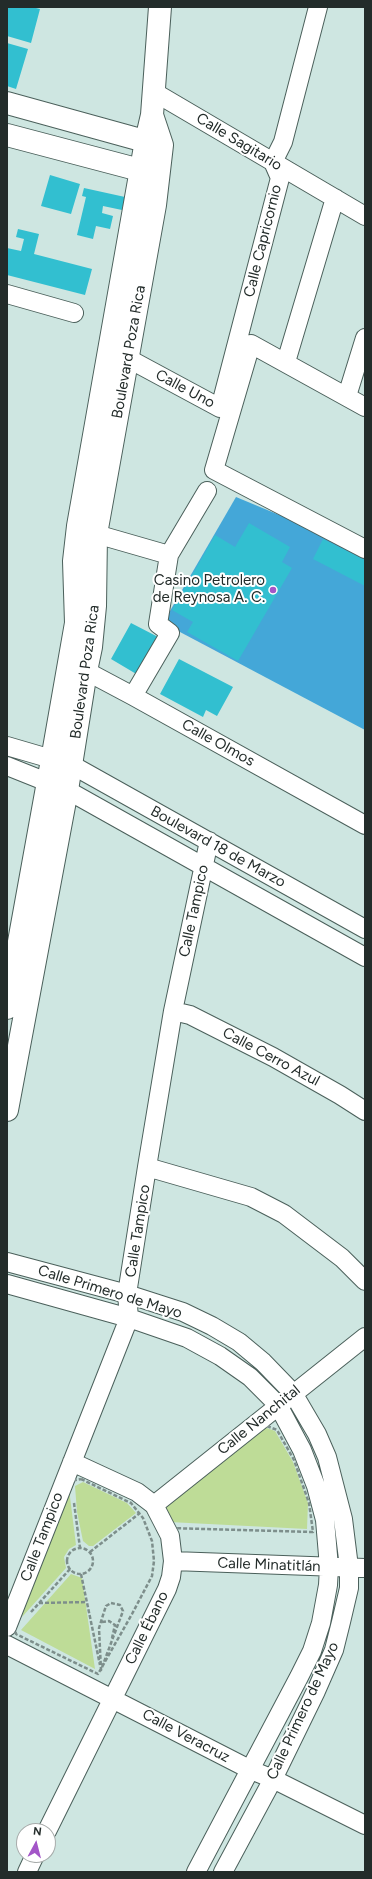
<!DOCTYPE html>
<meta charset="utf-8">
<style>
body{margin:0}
#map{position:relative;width:372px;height:1879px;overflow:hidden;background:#cee6e1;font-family:Figtree,sans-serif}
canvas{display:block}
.frame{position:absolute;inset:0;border:8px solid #232c2a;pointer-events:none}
.north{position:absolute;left:16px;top:1823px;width:40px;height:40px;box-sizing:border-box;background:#fff;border:1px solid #a7abaa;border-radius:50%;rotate:7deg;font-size:11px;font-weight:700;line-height:16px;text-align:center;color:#232c2a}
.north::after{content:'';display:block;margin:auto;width:14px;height:18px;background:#a356c8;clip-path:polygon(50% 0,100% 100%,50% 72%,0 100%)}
</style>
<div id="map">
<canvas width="372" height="1879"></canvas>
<div class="frame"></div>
<div class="north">N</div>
</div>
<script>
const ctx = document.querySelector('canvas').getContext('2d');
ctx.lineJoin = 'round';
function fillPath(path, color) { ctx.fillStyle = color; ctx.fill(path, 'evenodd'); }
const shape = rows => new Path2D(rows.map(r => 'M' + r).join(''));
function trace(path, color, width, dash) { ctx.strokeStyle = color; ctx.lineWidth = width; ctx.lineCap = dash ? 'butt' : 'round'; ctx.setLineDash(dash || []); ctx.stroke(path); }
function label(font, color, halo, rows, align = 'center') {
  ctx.font = font + ' Figtree,sans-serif'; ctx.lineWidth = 4; ctx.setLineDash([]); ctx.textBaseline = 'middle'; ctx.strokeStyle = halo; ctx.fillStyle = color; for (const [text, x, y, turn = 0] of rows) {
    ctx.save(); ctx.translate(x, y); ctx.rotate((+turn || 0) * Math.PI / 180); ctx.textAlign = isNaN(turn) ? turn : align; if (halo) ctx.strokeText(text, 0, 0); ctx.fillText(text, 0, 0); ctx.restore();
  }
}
fillPath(shape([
 [267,1428,275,1431,293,1462,308,1503,307,1529,169,1522,164,1504,261,1429],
 [83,1482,127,1503,136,1513,93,1546,89,1546,83,1541,77,1512,75,1486],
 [69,1489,76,1545,69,1549,64,1557,66,1568,22,1617,28,1594],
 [71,1574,82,1578,95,1669,21,1630]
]), '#bedc97');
fillPath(shape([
 [236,497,289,519,365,557,365,730,163,623]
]), '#44a7d8');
fillPath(shape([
 [7,7,32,7,40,9,31,43,7,36],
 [7,43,28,49,16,89,7,86],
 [50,175,80,184,71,214,41,206],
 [84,188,125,197,122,210,103,206,102,213,113,216,110,229,96,226,93,239,77,235,86,197,82,196],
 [18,229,39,234,34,254,92,269,85,295,7,275,7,248,21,251,24,239,16,237],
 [249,523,290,547,282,562,292,568,238,661,187,632,193,622,172,610,215,535,235,547],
 [323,539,365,560,365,586,313,559],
 [131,623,160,638,138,675,111,659],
 [179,659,233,687,217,716,206,710,203,717,160,694]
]), '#32bfd0');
const minor = shape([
 [154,92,365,216],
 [7,294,74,313],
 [129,359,220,408,280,178,273,162,283,142,318,7],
 [286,362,335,198],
 [347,396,365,338],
 [365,407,251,344,214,470,365,549],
 [96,534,169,555,207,491],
 [73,668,86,671,133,696,365,825],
 [133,696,170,633,158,624,169,555],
 [7,746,72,765,365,929],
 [7,766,67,790,365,957],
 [173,1011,190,1015,273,1057,340,1095,365,1111],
 [147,1167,251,1197,284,1214,342,1258,365,1281],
 [7,1262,127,1294,183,1312,212,1326,239,1342,263,1362,293,1393,317,1434,327,1457,343,1519,349,1567,349,1588,341,1622,334,1650,316,1691,273,1779,223,1872],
 [7,1284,129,1318,187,1338,220,1356,250,1377,278,1405,302,1450,316,1486,325,1520,329,1567,328,1585,321,1623,312,1651,299,1677,196,1872],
 [154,1505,365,1337],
 [173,1561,365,1568],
 [7,1627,129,1318,127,1294,147,1167,173,1011,209,841],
 [7,1645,251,1770,273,1779,365,1825],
 [47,1831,167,1589,171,1577,173,1561,170,1536,154,1505,137,1492,72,1462],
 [27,1872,35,1855]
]);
const major = shape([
 [7,103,159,145],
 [7,135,155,174],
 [7,1008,52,760,76,623,74,561,78,526,146,141,152,115,160,7],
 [7,1110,67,790,86,671,91,647,95,606,96,534,155,205,162,145,152,115]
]);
trace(minor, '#4b605b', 20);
trace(major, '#4b605b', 24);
trace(shape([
 [267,1426,277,1430,294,1460,309,1503,313,1532,169,1528,161,1504,249,1435,267,1426],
 [81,1479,131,1503,143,1518,152,1541,154,1561,152,1576,132,1614,98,1674,16,1634,14,1625,63,1494,71,1481,81,1479],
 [74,1503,80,1548],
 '67 1561a13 13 0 1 1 26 0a13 13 0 1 1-26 0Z',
 [90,1552,140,1513],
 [81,1574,100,1665],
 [39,1603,87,1602],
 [111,1603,120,1605,123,1611,101,1670,99,1628,104,1612,106,1606,111,1603],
 [31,1612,70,1569],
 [102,1622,109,1621,115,1625,112,1638]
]), '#7d8e8b', 2.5, [4, 2]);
trace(minor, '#fff', 18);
trace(major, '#fff', 22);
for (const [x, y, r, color] of [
 [273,590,4,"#a356c8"]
]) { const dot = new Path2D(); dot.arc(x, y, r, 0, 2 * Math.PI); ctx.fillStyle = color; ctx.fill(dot); trace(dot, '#fff', 1.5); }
label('15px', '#232c2a', '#fff', [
 ["Calle Sagitario",239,142,31],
 ["Calle Capricornio",263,241,-76],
 ["Boulevard Poza Rica",129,352,-80],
 ["Calle Uno",185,389,28],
 ["Boulevard Poza Rica",85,672,-82],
 ["Calle Olmos",218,743,29],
 ["Boulevard 18 de Marzo",218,847,29],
 ["Calle Tampico",194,911,-78],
 ["Calle Cerro Azul",271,1057,28],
 ["Calle Tampico",138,1231,-81],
 ["Calle Primero de Mayo",110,1292,17],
 ["Calle Nanchital",259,1420,-39],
 ["Calle Tampico",42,1537,-69],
 ["Calle Minatitlán",269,1565,2],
 ["Calle Ébano",147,1628,-64],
 ["Calle Primero de Mayo",303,1711,-65],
 ["Calle Veracruz",186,1736,28]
]);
label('15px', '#232c2a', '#fff', [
 ["Casino Petrolero",265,581],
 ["de Reynosa A. C.",265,598]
], 'right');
</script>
